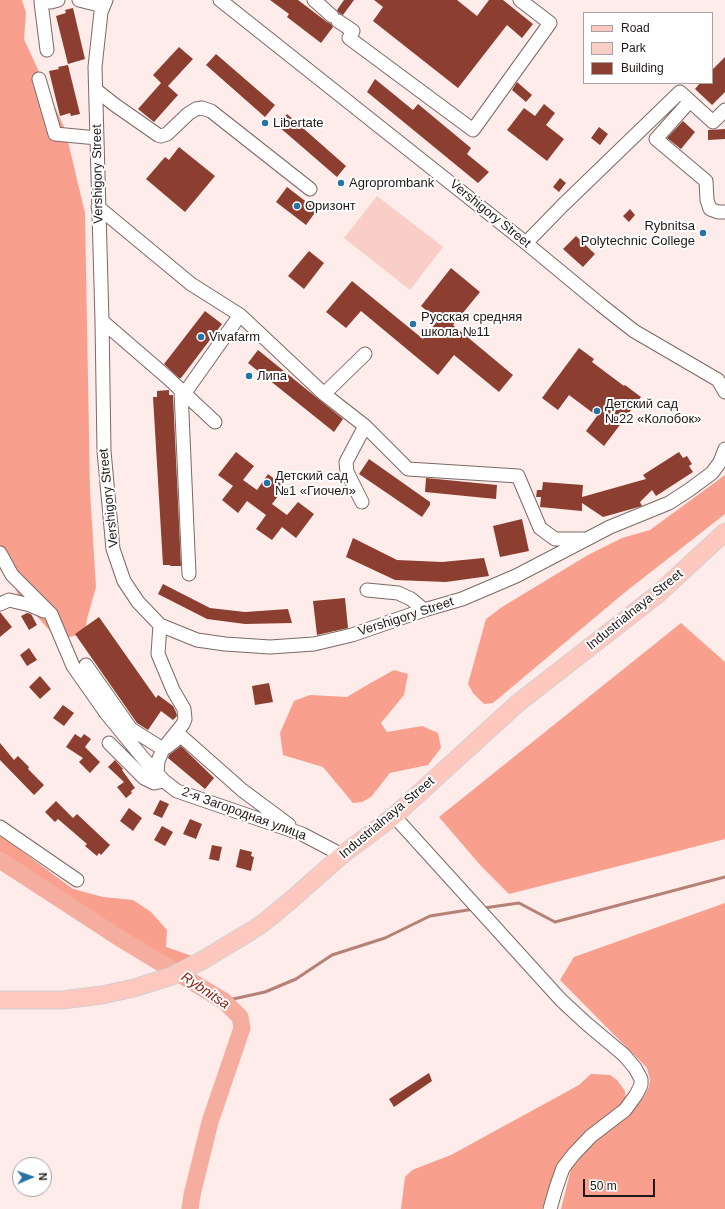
<!DOCTYPE html>
<meta charset="utf-8">
<style>
body{margin:0}
#map{position:relative;width:725px;height:1209px;overflow:hidden;background:#fdece9;font-family:Helvetica,sans-serif}
canvas{display:block}
.legend{position:absolute;left:583px;top:12px;width:130px;height:72px;box-sizing:border-box;background:#fefefe;border:1px solid #a5a2a2;margin:0;padding:5px 7px;list-style:none;font-size:12px;color:#201917}
.legend li{display:flex;align-items:center;gap:8px;height:20px}
.legend b{width:20px;border:1px solid #a5a2a2}
.north{position:absolute;left:12px;top:1157px;width:40px;height:40px;box-sizing:border-box;background:#fefefe;border:1px solid #a5a2a2;border-radius:50%;rotate:88deg;font-size:11px;font-weight:700;line-height:16px;text-align:center;color:#201917}
.north::after{content:'';display:block;margin:auto;width:14px;height:18px;background:#2674a6;clip-path:polygon(50% 0,100% 100%,50% 72%,0 100%)}
.scale{position:absolute;left:583px;top:1179px;width:72px;height:18px;box-sizing:border-box;border:2px solid #201917;border-top:0;padding-left:5px;font-size:12px;line-height:14px;white-space:nowrap;color:#201917;-webkit-text-stroke:3px #fefefe;paint-order:stroke}
</style>
<div id="map">
<canvas width="725" height="1209"></canvas>
<ul class="legend">
<li><b style="height:5px;background:#ffc8be"></b>Road</li>
<li><b style="height:11px;background:#f8cec6"></b>Park</li>
<li><b style="height:11px;background:#8c3e31"></b>Building</li>
</ul>
<div class="north">N</div>
<div class="scale">50 m</div>
</div>
<script>
const ctx = document.querySelector('canvas').getContext('2d');
ctx.lineJoin = 'round';
function fillPath(path, color) { ctx.fillStyle = color; ctx.fill(path, 'evenodd'); }
const shape = rows => new Path2D(rows.map(r => 'M' + r).join(''));
function trace(path, color, width, dash) { ctx.strokeStyle = color; ctx.lineWidth = width; ctx.lineCap = dash ? 'butt' : 'round'; ctx.setLineDash(dash || []); ctx.stroke(path); }
function label(font, color, halo, rows, align = 'center') {
  ctx.font = font + ' Helvetica,sans-serif'; ctx.lineWidth = 4; ctx.setLineDash([]); ctx.textBaseline = 'middle'; ctx.strokeStyle = halo; ctx.fillStyle = color; for (const [text, x, y, turn = 0] of rows) {
    ctx.save(); ctx.translate(x, y); ctx.rotate((+turn || 0) * Math.PI / 180); ctx.textAlign = isNaN(turn) ? turn : align; if (halo) ctx.strokeText(text, 0, 0); ctx.fillText(text, 0, 0); ctx.restore();
  }
}
fillPath(shape([
 [377,196,443,247,410,290,344,238]
]), '#f8cec6');
fillPath(shape([
 [0,0,22,0,26,13,24,39,65,129,85,213,90,491,96,587,87,619,85,633,58,640,18,595,0,546],
 [725,475,725,514,624,593,493,703,484,704,473,693,468,684,486,619,502,607,588,555,622,538,650,530],
 [681,623,725,662,725,839,509,894,481,866,439,817],
 [394,670,408,674,404,695,381,723,387,732,422,726,438,733,441,748,428,765,390,773,371,797,362,802,353,803,323,767,283,755,280,733,294,701,310,695,347,697,367,685],
 [0,835,73,889,103,897,133,900,151,912,167,930,166,947,195,957,174,966,148,952,0,855],
 [725,903,725,1209,561,1209,573,1161,640,1102,649,1087,650,1080,647,1068,560,980,574,957],
 [591,1074,610,1075,617,1080,625,1091,626,1103,557,1168,542,1209,401,1209,405,1177,412,1170,451,1155,579,1085]
]), '#f89f8e');
trace(shape([
 [484,908,519,903,555,922,725,877],
 [224,1001,265,992,296,979,332,955,385,938,430,916,474,909]
]), '#b58176', 3);
trace(shape([
 [0,860,121,939,224,1001,240,1017,242,1028,210,1122,192,1195,190,1209]
]), '#f5ad9f', 17);
fillPath(shape([
 [270,0,298,0,327,22,331,24,333,27,321,43,287,17,289,14],
 [344,0,354,0,343,15,339,13,337,10],
 [374,0,457,0,477,16,489,0,503,0,533,24,522,38,507,25,458,88,373,21,383,7],
 [73,8,85,59,68,64,56,16,66,13,65,10],
 [179,47,193,59,168,86,178,95,154,122,138,109,161,83,153,75],
 [216,54,275,105,265,117,206,65],
 [725,57,725,92,712,105,695,89,700,83,712,83,712,70],
 [68,65,80,114,71,116,70,113,60,116,49,71,59,69,58,67],
 [375,79,413,110,418,104,471,148,467,154,489,172,478,183,367,92],
 [517,82,532,95,526,102,512,90],
 [544,104,555,113,546,125,564,139,547,161,507,130,524,108,535,116],
 [287,114,346,166,337,177,278,126],
 [683,121,695,132,681,149,667,138],
 [599,127,608,134,600,145,591,138],
 [725,129,725,139,708,140,708,130],
 [179,147,215,176,185,212,146,179,165,157,169,160],
 [560,178,566,183,559,192,553,187],
 [287,187,317,210,306,225,276,202],
 [630,209,635,215,629,222,623,216],
 [576,236,595,254,583,267,563,249],
 [309,251,324,263,304,289,288,276],
 [451,268,480,292,453,325,513,375,499,392,454,355,438,375,361,311,346,328,326,312,352,281,423,339,438,320,421,306],
 [205,311,222,324,181,378,179,378,164,364],
 [579,348,594,359,592,362,624,386,625,385,641,397,604,446,586,431,597,416,569,395,558,410,542,398],
 [258,350,343,419,334,432,248,363],
 [169,390,169,395,173,395,181,566,170,566,170,565,163,565,153,397,157,397,157,391],
 [236,452,254,466,243,480,257,490,268,474,285,487,272,504,287,515,298,502,314,514,296,538,282,527,272,540,256,529,266,515,247,501,238,513,222,500,233,486,218,475],
 [679,452,683,458,687,456,692,464,689,466,693,472,656,496,652,490,640,502,642,506,635,508,603,517,582,503,582,511,540,507,541,497,536,497,537,490,542,490,543,482,583,485,582,497,646,479,643,475],
 [369,459,430,502,430,505,422,517,359,474],
 [426,478,497,485,496,499,425,492],
 [522,519,529,551,500,557,493,526],
 [353,538,397,560,442,562,484,558,489,576,446,582,395,580,346,557],
 [163,584,210,608,245,612,288,609,292,623,245,624,207,619,158,594],
 [345,598,348,628,317,635,313,601],
 [0,612,12,627,0,637],
 [27,613,31,614,37,625,29,630,21,616],
 [99,617,156,698,158,695,173,706,176,712,177,716,173,720,161,711,148,730,137,723,75,634],
 [29,648,37,660,27,666,20,655],
 [40,676,51,689,40,699,29,687],
 [269,683,273,702,255,705,252,686],
 [63,705,74,713,64,726,53,718],
 [75,734,81,738,84,734,91,739,85,747,100,762,90,773,79,762,83,758,66,747],
 [0,743,14,760,18,756,29,767,28,769,44,785,34,795,0,760],
 [181,746,214,778,205,789,168,758,169,755],
 [115,760,123,769,122,770,135,788,131,791,132,793,126,798,117,787,124,782,108,767],
 [160,800,169,804,162,818,153,814],
 [56,801,73,818,77,814,110,845,101,855,99,853,97,856,85,846,87,844,58,819,55,822,45,812],
 [129,808,142,818,133,831,120,821],
 [190,819,202,824,196,839,183,834],
 [162,826,173,832,165,846,154,840],
 [212,845,222,847,219,861,209,859],
 [240,849,252,852,251,856,254,857,251,871,236,867],
 [429,1073,432,1081,394,1107,389,1099]
]), '#8c3e31');
const minor = shape([
 [79,0,103,6],
 [106,0,101,12,95,67,102,321,104,451,113,549,124,581,138,602,160,625,197,640,225,644,270,647,314,644,352,635,424,610,462,599,516,576,610,527,669,503,689,490,712,473,720,462,725,449],
 [220,0,526,243,601,305,634,331,718,380,725,392],
 [314,0,332,16],
 [338,21,353,31,349,38,473,130,550,23,520,0],
 [47,50,41,2,48,1,51,2,58,0],
 [39,79,55,134,97,138],
 [96,90,115,105,158,135,161,136,167,134,188,114,196,109,202,108,211,111,310,189],
 [690,101,656,139,706,181,707,200,710,209,718,212,725,212],
 [98,207,191,284,240,315,324,394,365,426,408,469,518,476,540,528,555,539,583,539],
 [526,243,562,206,680,92,713,122,725,110],
 [102,321,168,378,215,422],
 [181,391,189,574],
 [184,394,240,315],
 [324,394,365,354],
 [362,502,347,472,346,462,365,426],
 [0,553,12,575,51,614,73,666,106,713,143,758,164,781,177,791,302,834,342,855],
 [367,590,398,593,411,599,424,610],
 [0,604,9,600,30,605,44,611],
 [86,665,131,729,163,749,167,747,181,736,242,790,289,825],
 [109,743,144,778,154,783,164,781],
 [157,774,158,761,163,749,183,724,185,719,184,709,173,690,158,654,160,625],
 [394,816,561,1000,587,1024,624,1055,635,1068,641,1079,641,1085,636,1095,625,1110,591,1136,573,1155,563,1168,556,1188,550,1209],
 [0,827,77,880]
]);
const major = shape([
 [0,1000,62,1000,102,995,134,988,172,976,203,960,251,931,262,924,290,901,342,855,394,816,518,703,658,594,725,532]
]);
trace(minor, '#7b6965', 15);
trace(major, '#d2d1d1', 19);
trace(minor, '#fff', 13);
trace(major, '#ffc8be', 17);
for (const [x, y, r, color] of [
 [265,123,4,"#2674a6"],
 [341,183,4,"#2674a6"],
 [297,206,4,"#2674a6"],
 [703,233,4,"#2674a6"],
 [413,324,4,"#2674a6"],
 [201,337,4,"#2674a6"],
 [249,376,4,"#2674a6"],
 [597,411,4,"#2674a6"],
 [267,483,4,"#2674a6"]
]) { const dot = new Path2D(); dot.arc(x, y, r, 0, 2 * Math.PI); ctx.fillStyle = color; ctx.fill(dot); trace(dot, '#fefefe', 1.5); }
label('13px', '#201917', '#fefefe', [
 ["Libertate",273,123],
 ["Agroprombank",349,183],
 ["Оризонт",305,206],
 ["Rybnitsa",695,226,"right"],
 ["Polytechnic College",695,241,"right"],
 ["Русская средняя",421,317],
 ["школа №11",421,332],
 ["Vivafarm",209,337],
 ["Липа",257,376],
 ["Детский сад",605,404],
 ["№22 «Колобок»",605,419],
 ["Детский сад",275,476],
 ["№1 «Гиочел»",275,491]
], 'left');
label('13px', '#201917', '#fefefe', [
 ["Vershigory Street",98,174,-91],
 ["Vershigory Street",490,214,39],
 ["Vershigory Street",109,498,-96],
 ["Industrialnaya Street",635,610,-39],
 ["Vershigory Street",406,617,-18],
 ["2-я Загородная улица",244,814,20],
 ["Industrialnaya Street",387,818,-40]
]);
label('italic 14px', '#882113', '#fefefe', [
 ["Rybnitsa",205,991,34]
]);
</script>
